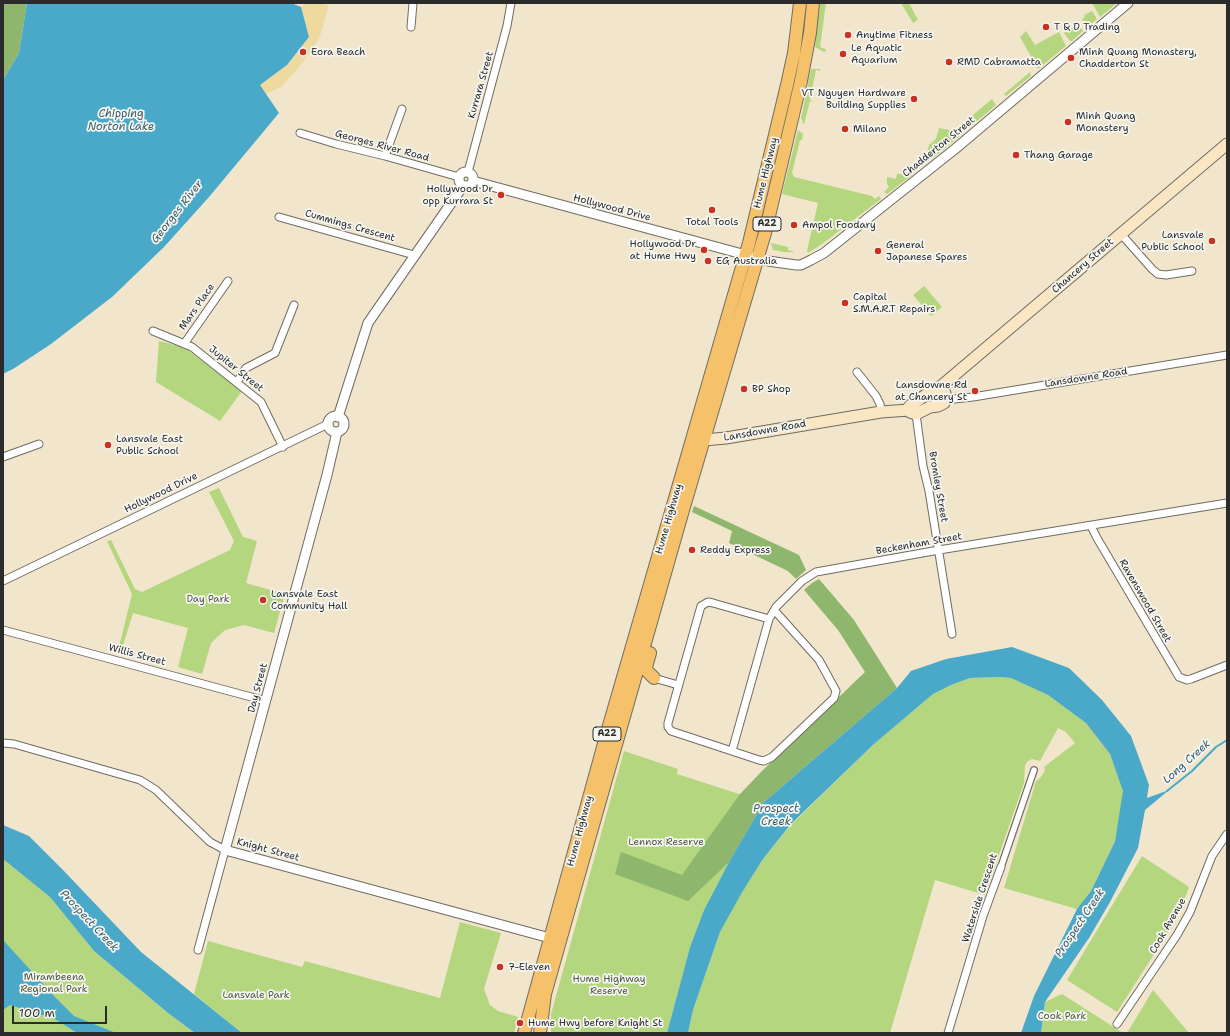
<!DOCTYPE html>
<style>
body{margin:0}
#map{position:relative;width:1230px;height:1036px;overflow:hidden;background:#f1e5cc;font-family:"Shantell Sans",sans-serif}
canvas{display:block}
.frame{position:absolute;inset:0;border:4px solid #2b2b2b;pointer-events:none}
.scale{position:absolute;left:12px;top:1006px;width:95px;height:18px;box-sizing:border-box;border:2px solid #2b2b2b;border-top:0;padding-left:5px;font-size:12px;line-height:14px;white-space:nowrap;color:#2b2b2b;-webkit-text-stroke:3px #f6f6f2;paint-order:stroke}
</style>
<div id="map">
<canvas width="1230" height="1036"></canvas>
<div class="frame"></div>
<div class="scale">100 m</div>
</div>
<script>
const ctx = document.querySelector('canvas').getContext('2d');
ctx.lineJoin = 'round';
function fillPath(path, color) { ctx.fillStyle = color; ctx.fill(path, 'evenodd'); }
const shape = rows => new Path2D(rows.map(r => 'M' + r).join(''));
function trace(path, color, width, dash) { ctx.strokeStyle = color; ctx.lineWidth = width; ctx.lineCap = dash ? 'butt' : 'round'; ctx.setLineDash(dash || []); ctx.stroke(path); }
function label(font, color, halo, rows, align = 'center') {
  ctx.font = font + ' "Shantell Sans",sans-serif'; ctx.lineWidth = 3.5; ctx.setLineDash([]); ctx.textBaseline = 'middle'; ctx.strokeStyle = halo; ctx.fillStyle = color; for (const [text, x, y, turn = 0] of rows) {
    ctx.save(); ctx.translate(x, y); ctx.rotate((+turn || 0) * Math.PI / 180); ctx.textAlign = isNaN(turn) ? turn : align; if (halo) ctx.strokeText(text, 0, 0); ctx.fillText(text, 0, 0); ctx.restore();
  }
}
fillPath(shape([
 [820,3,826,3,820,47,825,49,826,51,824,52,815,47],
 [901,3,909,3,918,20,913,23],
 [1092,3,1117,3,1100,17],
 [1092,11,1097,19,1088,27,1082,19,1085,17,1084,15],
 [1077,23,1083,31,1072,41,1070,41,1064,33,1076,26],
 [1026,31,1035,45,1059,32,1066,46,1038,69,1020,37],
 [811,69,820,69,820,71,816,70,810,100,815,102,810,101,804,124,802,122,803,120,801,119],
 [1030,72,1031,76,1006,96,1004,94],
 [992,99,996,105,969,128,967,126,969,124,967,120],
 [939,128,959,132,961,135,932,159,927,154,929,145,936,139],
 [798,130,803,134,802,140,800,140,792,173,794,177,872,196,875,199,879,196,881,199,822,244,808,253,807,251,818,203,782,194],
 [910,170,912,175,887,194,884,192,889,187,887,184,887,177,896,179,897,174,901,174,903,175],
 [771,243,788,247,788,250,795,252,784,252,773,250],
 [924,286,942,307,931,316,913,295],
 [159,341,182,347,189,351,242,391,220,421,156,382],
 [219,488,243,537,257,541,246,583,285,594,274,633,244,625,225,630,211,643,202,674,178,667,188,628,133,613,121,652,118,651,132,594,107,541,111,540,135,589,142,592,230,550,234,541,209,492],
 [1000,677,1011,678,1048,695,1086,723,1110,754,1124,791,1115,840,1091,891,1077,909,1004,888,1036,781,1040,778,1045,771,1044,767,1075,743,1066,732,1058,728,1040,761,1032,759,1028,761,1025,765,1024,783,985,895,935,880,890,1033,688,1033,693,1010,720,932,739,896,763,859,791,825,874,744,933,694,951,685,970,678],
 [624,751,678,769,677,774,764,802,729,862,704,910,690,947,667,1033,551,1033,551,1014],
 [1142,856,1189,887,1178,917,1117,1012,1067,980],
 [3,859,50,897,94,951,168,1013,195,1033,3,1033],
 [460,922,501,933,484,989,490,1005,498,1011,518,1017,514,1033,242,1033,194,994,208,941,302,967,305,961,440,998],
 [1153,990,1189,1033,1127,1033],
 [1062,994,1123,1033,1041,1033,1045,1002]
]), '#b3d67e');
fillPath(shape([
 [3,3,27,3,19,53,3,80],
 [694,506,799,555,806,570,796,579,788,571,729,543,732,531,692,512],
 [819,579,854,620,897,688,764,802,729,862,688,901,615,874,621,852,682,875,740,794,764,769,865,672,838,630,804,590,812,583]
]), '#8eb76d');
fillPath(shape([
 [307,3,323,3,329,6,319,39,300,66,281,87,266,94,260,85,287,65,309,38,301,7]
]), '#eeda9e');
fillPath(shape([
 [27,3,291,3,301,7,309,37,287,65,260,85,279,113,209,197,164,247,112,297,51,344,13,369,3,374,3,80,19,53],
 [1012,647,1069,668,1102,700,1131,736,1149,785,1147,798,1169,790,1145,810,1138,848,1110,902,1089,938,1045,1002,1041,1033,1021,1033,1034,996,1077,909,1091,891,1115,841,1123,791,1110,754,1086,723,1048,695,1011,678,1000,677,970,678,951,685,933,694,874,744,791,824,763,859,741,894,720,932,693,1010,688,1033,667,1033,690,947,704,910,729,862,764,802,897,688,911,671,946,659],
 [3,825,29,836,63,870,141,952,242,1033,195,1033,168,1013,94,951,50,897,3,859],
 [3,940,55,997,74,1016,116,1033,77,1033,55,1019,10,1005,3,1010]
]), '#4aa9c9');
trace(shape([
 [1167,791,1192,771,1216,747,1227,740]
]), '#4aa9c9', 2);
const pedestrian = shape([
 [1001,867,1034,770]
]);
const minor = shape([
 [411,27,413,3],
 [300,133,336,144,385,156,459,177],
 [385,156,402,109],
 [468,172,507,26,511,3],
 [279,217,414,255],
 [1121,234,1152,269,1158,274,1166,275,1192,271],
 [153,331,192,347,261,402,283,447],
 [184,344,228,281],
 [857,372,876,396,880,404,881,412],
 [237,382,246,368,275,353,294,305],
 [945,400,973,397,1227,355],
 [916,414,923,466,929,491,952,634],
 [3,457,39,444],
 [1091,526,1097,538,1179,677,1187,680,1191,679,1227,665],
 [3,581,328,424],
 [769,619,713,603,708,602,701,606,668,723,668,727,671,731,759,760,764,761,772,757,834,698,836,691,819,660,775,611],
 [3,630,266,701],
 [654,678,678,685],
 [3,743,14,744,140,780,156,790,210,842,225,850,198,950],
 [732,751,769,619,776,607,802,581,816,572,939,550,1227,503],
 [1117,1024,1177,935,1190,912,1212,856,1227,834],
 [948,1033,983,916,1001,867]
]);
const tertiary = shape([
 '459 179a7 7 0 1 1 14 0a7 7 0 1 1-14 0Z',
 [473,181,768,261,796,265,801,265,811,260,824,253,955,149,1128,3],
 '328 424a8 8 0 1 1 16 0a8 8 0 1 1-16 0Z',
 [338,417,368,323,463,186],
 [337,432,327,475,225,850,550,938]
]);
const secondary = shape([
 [936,388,939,388,945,393,946,398,944,403,938,406,930,407,916,414,910,412,909,407,911,405,936,388],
 [939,388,1227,144],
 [697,438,704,440,726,438,881,412,909,410]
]);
const trunk = shape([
 [650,653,646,667,647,671,654,678],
 [524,1033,608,729,749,243,787,85,794,53,800,3],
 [540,1033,545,994,571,902,683,510,765,233,801,81,810,33,813,3]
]);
trace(pedestrian, '#706c63', 8);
trace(minor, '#706c63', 9);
trace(tertiary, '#706c63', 11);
trace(secondary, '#706c63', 13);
trace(trunk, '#706c63', 14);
trace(pedestrian, '#fff', 5.5);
trace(minor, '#fff', 7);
trace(tertiary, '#fff', 9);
trace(secondary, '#fbe6c4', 11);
trace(trunk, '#f5c16b', 12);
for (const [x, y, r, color] of [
 [1046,27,4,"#c8321e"],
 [848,35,4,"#c8321e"],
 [303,52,4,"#c8321e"],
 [843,54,4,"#c8321e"],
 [1071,58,4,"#c8321e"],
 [949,62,4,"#c8321e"],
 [914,99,4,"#c8321e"],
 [1068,122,4,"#c8321e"],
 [845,129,4,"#c8321e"],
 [1016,155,4,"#c8321e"],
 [501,195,4,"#c8321e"],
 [712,210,4,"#c8321e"],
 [794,225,4,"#c8321e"],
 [1212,241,4,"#c8321e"],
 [704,250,4,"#c8321e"],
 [878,251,4,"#c8321e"],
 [708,261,4,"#c8321e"],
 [845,303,4,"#c8321e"],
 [744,389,4,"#c8321e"],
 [975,391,4,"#c8321e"],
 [108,445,4,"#c8321e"],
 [692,550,4,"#c8321e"],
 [263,600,4,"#c8321e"],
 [500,967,4,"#c8321e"],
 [520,1023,4,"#c8321e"]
]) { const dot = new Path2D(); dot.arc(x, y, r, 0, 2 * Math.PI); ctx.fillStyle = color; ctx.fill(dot); trace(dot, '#f6f6f2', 1.5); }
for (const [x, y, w] of [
 [767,224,28],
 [607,734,28]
]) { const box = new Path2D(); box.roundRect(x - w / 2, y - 7, w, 14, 3); ctx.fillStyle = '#f6f6f2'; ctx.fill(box); trace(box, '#2b2b2b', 1); }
label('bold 9px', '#2b2b2b', null, [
 ["A22",767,224],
 ["A22",607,734]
]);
label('10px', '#2b2b2b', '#f6f6f2', [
 ["T & D Trading",1054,27],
 ["Anytime Fitness",856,35],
 ["Le Aquatic",851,48],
 ["Aquarium",851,60],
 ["Eora Beach",311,52],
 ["Minh Quang Monastery,",1079,52],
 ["Chadderton St",1079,64],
 ["RMD Cabramatta",957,62],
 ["VT Nguyen Hardware",906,93,"right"],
 ["Building Supplies",906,105,"right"],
 ["Minh Quang",1076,116],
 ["Monastery",1076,128],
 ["Milano",853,129],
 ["Thang Garage",1024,155],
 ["Hollywood Dr",493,189,"right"],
 ["opp Kurrara St",493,201,"right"],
 ["Total Tools",712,222,"center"],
 ["Ampol Foodary",802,225],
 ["Lansvale",1204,235,"right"],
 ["Public School",1204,247,"right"],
 ["Hollywood Dr",696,244,"right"],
 ["at Hume Hwy",696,256,"right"],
 ["General",886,245],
 ["Japanese Spares",886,257],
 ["EG Australia",716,261],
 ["Capital",853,297],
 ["S.M.A.R.T Repairs",853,309],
 ["Lansdowne Rd",967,385,"right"],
 ["at Chancery St",967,397,"right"],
 ["BP Shop",752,389],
 ["Lansvale East",116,439],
 ["Public School",116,451],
 ["Reddy Express",700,550],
 ["Lansvale East",271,594],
 ["Community Hall",271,606],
 ["7-Eleven",508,967],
 ["Hume Hwy before Knight St",528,1023]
], 'left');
label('10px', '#2b2b2b', '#f6f6f2', [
 ["Kurrara Street",481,85,-74],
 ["Georges River Road",382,146,15],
 ["Chadderton Street",939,147,-39],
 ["Hume Highway",766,173,-76],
 ["Hollywood Drive",612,208,15],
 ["Cummings Crescent",350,226,16],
 ["Chancery Street",1083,266,-41],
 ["Mars Place",197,307,-55],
 ["Jupiter Street",236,369,39],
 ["Lansdowne Road",1086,378,-9],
 ["Lansdowne Road",765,431,-10],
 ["Bromley Street",938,487,80],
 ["Hollywood Drive",161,493,-26],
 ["Hume Highway",669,519,-74],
 ["Beckenham Street",919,544,-10],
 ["Ravenswood Street",1145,601,60],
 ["Willis Street",137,655,15],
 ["Day Street",258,688,-75],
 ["Hume Highway",580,831,-75],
 ["Knight Street",268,850,15],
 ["Waterside Crescent",980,898,-72],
 ["Cook Avenue",1168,926,-60]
]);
label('10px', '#4d5640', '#f6f6f2', [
 ["Day Park",208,599],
 ["Lennox Reserve",666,842],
 ["Mirambeena",54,977],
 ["Regional Park",54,989],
 ["Hume Highway",609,979],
 ["Reserve",609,991],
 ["Lansvale Park",256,995],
 ["Cook Park",1062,1016]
]);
label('italic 11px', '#375d6a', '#f6f6f2', [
 ["Chipping",121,114],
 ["Norton Lake",121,127],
 ["Georges River",177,212,-52],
 ["Long Creek",1187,762,-42],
 ["Prospect",776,809],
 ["Creek",776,822],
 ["Prospect Creek",89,921,47],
 ["Prospect Creek",1080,923,-56]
]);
</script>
